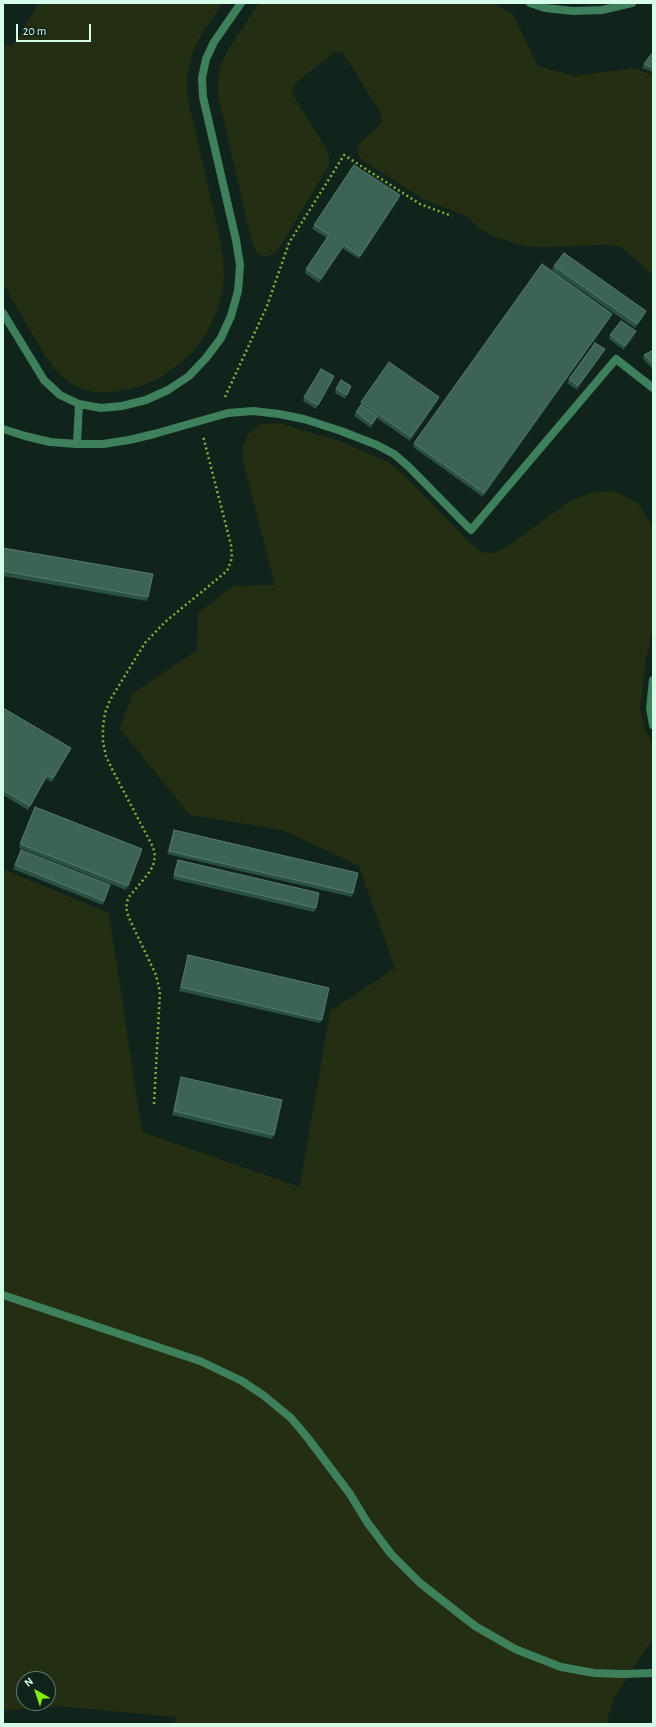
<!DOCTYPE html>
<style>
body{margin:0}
#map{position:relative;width:656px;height:1727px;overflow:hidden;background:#10241b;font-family:"Alegreya Sans",sans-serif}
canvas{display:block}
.frame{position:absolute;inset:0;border:4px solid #d6fde9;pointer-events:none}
.north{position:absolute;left:16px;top:1671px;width:40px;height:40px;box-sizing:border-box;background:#10241b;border:1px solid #5f7b6d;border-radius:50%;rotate:321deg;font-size:11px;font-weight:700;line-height:16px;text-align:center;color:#d6fde9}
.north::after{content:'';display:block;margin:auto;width:14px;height:18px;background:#81f00e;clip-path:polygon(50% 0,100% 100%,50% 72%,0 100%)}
.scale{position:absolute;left:16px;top:24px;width:75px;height:18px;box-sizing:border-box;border:2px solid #d6fde9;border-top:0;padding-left:5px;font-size:12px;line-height:14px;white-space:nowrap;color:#d6fde9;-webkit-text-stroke:3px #10241b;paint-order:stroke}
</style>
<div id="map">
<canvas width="656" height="1727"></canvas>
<div class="frame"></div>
<div class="north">N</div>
<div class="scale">20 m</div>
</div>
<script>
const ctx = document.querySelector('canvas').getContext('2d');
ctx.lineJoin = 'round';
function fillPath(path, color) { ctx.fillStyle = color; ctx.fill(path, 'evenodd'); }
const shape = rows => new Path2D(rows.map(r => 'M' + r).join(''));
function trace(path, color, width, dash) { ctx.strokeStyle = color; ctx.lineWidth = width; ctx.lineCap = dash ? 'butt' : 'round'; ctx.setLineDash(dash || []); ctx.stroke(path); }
fillPath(shape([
 [39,3,223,3,201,35,192,54,187,77,188,99,221,243,224,266,223,289,217,310,208,331,195,349,179,364,161,377,141,386,120,391,101,393,84,390,68,382,55,370,44,354,3,283,3,44,13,46],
 [259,3,492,3,512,13,538,66,574,76,633,68,653,75,653,276,635,258,621,247,605,245,544,247,525,246,495,237,479,228,466,216,423,199,362,160,358,154,358,147,362,141,381,124,382,117,379,110,346,58,342,53,335,52,298,81,293,87,292,93,325,147,329,156,329,165,281,245,274,254,264,257,256,251,252,243,218,95,218,79,221,64,228,50],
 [278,423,337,440,388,462,402,473,472,545,482,552,494,553,507,547,567,503,590,493,615,491,638,503,653,527,653,627,646,659,640,708,645,730,653,743,653,1638,614,1698,606,1724,175,1724,175,1717,58,1706,3,1711,3,869,109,913,142,1132,300,1187,330,1011,395,968,359,866,283,830,190,815,120,729,132,694,197,650,198,613,233,586,275,585,243,461,243,447,248,434,261,424],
 [24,1679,48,1679,48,1703,24,1703]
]), '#242e13');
trace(shape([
 [225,397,267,306,289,243,344,155,420,204,452,216],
 [154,1104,160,992,156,975,129,918,126,908,128,898,148,874,153,866,155,856,153,847,112,769,106,756,103,742,103,727,105,713,110,700,145,643,165,622,227,571,232,558,231,545,203,436]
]), '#88b037', 2.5, [2, 3]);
trace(shape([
 [530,3,545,8,573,11,602,10,632,3],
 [3,313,44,380,60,395,79,404,101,408,122,406,146,400,168,390,189,376,206,358,221,338,231,316,238,291,240,265,236,240,203,97,202,78,206,59,214,42,241,3],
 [3,429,25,436,50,442,77,444,103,444,129,440,154,434,228,413,253,411,279,414,304,419,341,431,377,445,394,454,408,466,471,530,616,359,653,388],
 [77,444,79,404],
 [653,680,650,708,653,725],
 [3,1295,200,1361,242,1381,263,1395,291,1418,307,1437,350,1494,367,1522,391,1554,420,1583,475,1626,515,1649,561,1667,594,1673,624,1674,653,1673]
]), '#3e805b', 8);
fillPath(shape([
 [653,52,653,72,642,68,644,64],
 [400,195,399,199,359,259,342,248,319,283,305,273,306,269,327,238,312,229,314,225],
 [554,266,646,311,645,315,635,328,552,270],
 [612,314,610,318,483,497,413,447,414,443],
 [636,331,635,335,624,350,609,339,610,335],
 [605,349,603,353,577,390,567,383,569,379],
 [653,350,653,369,643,359,644,355],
 [334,376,333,380,316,409,303,401,304,397],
 [351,386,345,399,335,393,336,389],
 [439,397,438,401,410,441,377,418,376,420,371,428,354,416,356,412,360,406,361,402],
 [3,548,148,597,147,601,3,576],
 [3,708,71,748,69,752,52,782,46,779,28,810,3,795],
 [35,807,142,849,126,890,19,848],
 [174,830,353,893,352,897,167,854],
 [21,850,110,885,103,905,13,869],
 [178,860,316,908,314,912,173,879],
 [188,955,322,1020,320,1023,179,991],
 [181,1077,274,1135,272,1139,172,1115]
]), '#2a5141');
fillPath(shape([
 [400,195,399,199,359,259,360,256],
 [344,245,342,248,319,283,321,279],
 [646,311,645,315,635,328,637,324],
 [612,314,610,318,483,497,484,493],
 [636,331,635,335,624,350,625,346],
 [605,349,603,353,577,390,578,386],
 [334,376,333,380,316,409,318,405],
 [439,397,438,401,410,441,411,437],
 [377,416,376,420,371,428,372,424],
 [71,748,69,752,52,782,53,778],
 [47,775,46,779,28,810,30,806]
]), '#18372a');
const building = shape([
 [653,52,653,68,644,64,653,52],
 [354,165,400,195,360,256,344,245,321,279,306,269,329,235,314,225,354,165],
 [564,253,646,311,637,324,554,266,564,253],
 [542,264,612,314,484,493,414,443,542,264],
 [621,321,636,331,625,346,610,335,621,321],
 [595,343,605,349,578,386,569,379,595,343],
 [653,350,653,363,644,355,653,350],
 [389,362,439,397,411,437,361,402,389,362],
 [321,369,334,376,318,405,304,397,321,369],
 [341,380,351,386,347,395,336,389,341,380],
 [361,405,377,416,372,424,356,412,361,405],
 [3,548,153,574,148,597,3,571,3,548],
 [3,708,71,748,53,778,47,775,30,806,3,790,3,708],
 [35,807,142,849,128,886,20,844,35,807],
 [174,830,358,873,353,893,169,851,174,830],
 [21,850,110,885,104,901,15,865,21,850],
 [178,860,319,893,316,908,174,875,178,860],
 [188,955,329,988,322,1020,181,987,188,955],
 [181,1077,282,1100,274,1135,174,1111,181,1077]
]);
fillPath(building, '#3c6353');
trace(building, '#547c6a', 1);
</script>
